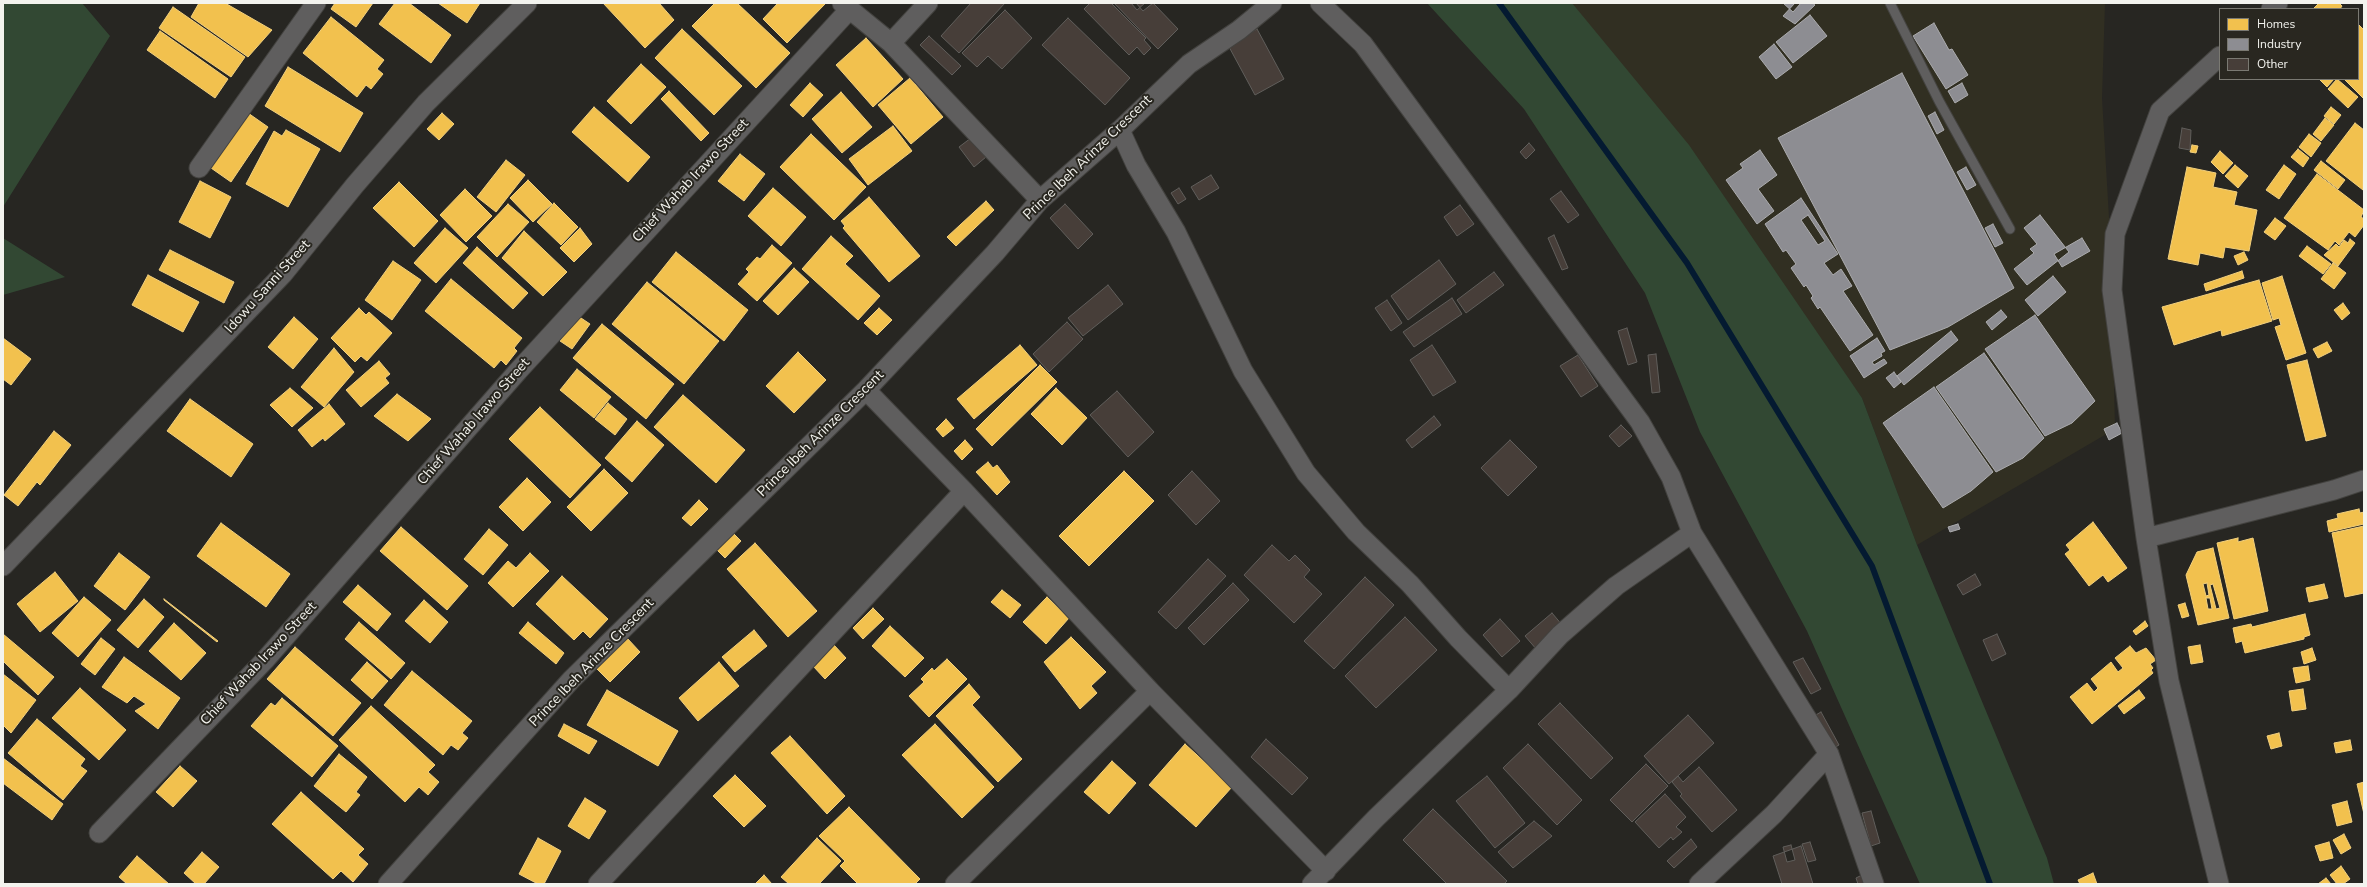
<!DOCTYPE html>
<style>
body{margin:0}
#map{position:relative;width:2367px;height:887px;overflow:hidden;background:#272622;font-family:"Nunito Sans",sans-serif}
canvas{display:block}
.frame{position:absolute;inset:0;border:4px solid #f3f3ee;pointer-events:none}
.legend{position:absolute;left:2219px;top:8px;width:140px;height:72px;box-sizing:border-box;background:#292720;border:1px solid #7a7972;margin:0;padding:5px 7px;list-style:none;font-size:12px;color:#f3f3ee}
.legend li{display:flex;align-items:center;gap:8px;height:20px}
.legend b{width:20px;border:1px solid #7a7972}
</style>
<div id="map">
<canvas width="2367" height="887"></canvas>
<div class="frame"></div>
<ul class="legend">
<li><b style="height:11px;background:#f2c14e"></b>Homes</li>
<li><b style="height:11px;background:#8d8d92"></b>Industry</li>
<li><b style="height:11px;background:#473e39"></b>Other</li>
</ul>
</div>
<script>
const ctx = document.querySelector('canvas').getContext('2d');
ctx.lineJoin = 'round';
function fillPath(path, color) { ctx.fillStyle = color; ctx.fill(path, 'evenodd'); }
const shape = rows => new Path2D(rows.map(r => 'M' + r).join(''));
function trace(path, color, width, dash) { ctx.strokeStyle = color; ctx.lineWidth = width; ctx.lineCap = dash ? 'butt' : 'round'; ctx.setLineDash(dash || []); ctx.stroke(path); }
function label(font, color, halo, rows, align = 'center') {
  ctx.font = font + ' "Nunito Sans",sans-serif'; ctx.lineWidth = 4; ctx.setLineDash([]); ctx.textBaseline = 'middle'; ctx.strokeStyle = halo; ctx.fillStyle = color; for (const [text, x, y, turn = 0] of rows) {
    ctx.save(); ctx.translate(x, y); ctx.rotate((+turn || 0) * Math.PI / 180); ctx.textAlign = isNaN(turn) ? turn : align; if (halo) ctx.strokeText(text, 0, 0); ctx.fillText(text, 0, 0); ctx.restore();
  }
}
fillPath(shape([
 [1572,3,2105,3,2102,98,2111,252,2115,429,1917,545,1862,398]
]), '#312f22');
fillPath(shape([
 [3,3,82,3,110,36,3,207],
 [1427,3,1572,3,1689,145,1862,398,1917,545,2047,858,2054,884,1920,884,1807,631,1700,432,1645,293,1524,109],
 [3,238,65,277,3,295]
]), '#324833');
const homes = shape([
 [199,3,225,3,272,30,248,57,191,17,199,3],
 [335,3,373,3,356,27,331,9,335,3],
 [395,3,409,3,451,35,431,63,379,24,395,3],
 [438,3,480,3,467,23,438,3],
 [603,3,659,3,674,20,645,48,603,3],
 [715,3,737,3,790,53,756,88,692,26,715,3],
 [778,3,826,3,787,43,763,19,778,3],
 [2319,3,2339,3,2342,6,2340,9,2313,9,2319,3],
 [173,7,245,57,231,77,159,28,173,7],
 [331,17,384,60,377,69,383,74,371,89,366,85,357,97,303,53,331,17],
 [2358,24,2364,30,2364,99,2344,79,2358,79,2358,24],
 [682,29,742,86,714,115,655,58,682,29],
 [160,31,228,79,215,98,147,50,160,31],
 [866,38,903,79,873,107,836,65,866,38],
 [641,64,666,87,631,124,607,101,641,64],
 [288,67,363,113,340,152,265,106,288,67],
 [910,78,943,117,911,144,878,105,910,78],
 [2319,79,2334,79,2327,87,2319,79],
 [2337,79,2358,97,2348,108,2328,89,2337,79],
 [810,83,823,95,803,117,790,105,810,83],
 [669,91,709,133,701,141,661,99,669,91],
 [841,92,872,127,842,153,812,119,841,92],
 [594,107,650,157,628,182,572,132,594,107],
 [2331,107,2341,115,2334,124,2324,116,2331,107],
 [248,113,268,127,231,182,211,168,248,113],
 [442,113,454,124,439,140,427,129,442,113],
 [2325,118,2334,125,2321,141,2313,134,2325,118],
 [2355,123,2364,130,2363,190,2326,161,2355,123],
 [893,126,912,151,868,185,849,159,893,126],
 [286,130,320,149,288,207,246,184,274,131,282,136,286,130],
 [811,134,866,187,834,220,780,167,811,134],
 [2309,134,2321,143,2311,157,2299,147,2309,134],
 [2192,145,2198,146,2196,153,2190,152,2192,145],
 [2298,149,2309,158,2303,167,2291,157,2298,149],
 [2220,151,2233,163,2223,174,2211,162,2220,151],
 [740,154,765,174,744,201,718,181,740,154],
 [506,160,525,175,496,212,477,197,506,160],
 [2321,161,2345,180,2338,189,2314,170,2321,161],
 [2235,165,2248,176,2238,188,2225,176,2235,165],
 [2284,165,2296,174,2279,199,2266,190,2284,165],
 [2187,167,2216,173,2213,187,2237,192,2234,205,2257,210,2249,251,2225,247,2223,258,2200,253,2198,265,2168,259,2187,167],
 [2317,174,2364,210,2361,217,2364,219,2364,225,2355,237,2349,232,2339,245,2335,241,2328,250,2284,218,2317,174],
 [528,180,552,204,533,222,510,198,528,180],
 [200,181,231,197,210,238,179,222,200,181],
 [399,182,438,221,414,247,373,208,399,182],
 [773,188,806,217,781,246,748,216,773,188],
 [465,189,492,216,466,242,440,215,465,189],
 [869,197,920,256,889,282,843,228,845,226,841,221,869,197],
 [986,201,994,210,956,246,947,237,986,201],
 [554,203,578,227,561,245,537,222,554,203],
 [508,204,529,222,497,257,477,237,508,204],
 [2275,218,2286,226,2275,240,2264,232,2275,218],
 [445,228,468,248,436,283,414,263,445,228],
 [580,228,592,244,574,262,560,248,580,228],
 [524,231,567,272,543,296,502,258,524,231],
 [831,236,853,256,845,264,880,296,858,320,802,269,831,236],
 [2350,239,2355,243,2338,266,2324,255,2336,244,2339,247,2344,240,2348,243,2350,239],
 [772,245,792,263,757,301,738,284,749,272,746,269,757,257,760,259,772,245],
 [2307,246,2331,264,2323,274,2299,256,2307,246],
 [477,247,528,293,513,309,463,263,477,247],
 [170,250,234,282,224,303,159,270,170,250],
 [676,252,748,310,724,341,652,282,676,252],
 [2244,252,2248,260,2238,265,2234,256,2244,252],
 [393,261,421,280,392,320,365,300,393,261],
 [2333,263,2346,273,2334,289,2321,279,2333,263],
 [794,268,809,282,778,315,763,301,794,268],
 [2242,271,2244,278,2206,291,2204,284,2242,271],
 [148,275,199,302,183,332,132,305,148,275],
 [2282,276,2306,353,2286,360,2275,327,2281,325,2279,318,2273,320,2262,283,2282,276],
 [451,279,522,338,514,348,517,351,506,365,501,360,494,368,425,311,451,279],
 [2259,280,2272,321,2222,336,2221,330,2174,345,2162,307,2259,280],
 [647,282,719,341,684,384,612,324,647,282],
 [2343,303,2350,313,2342,320,2334,310,2343,303],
 [359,308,366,315,369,312,392,333,367,361,361,356,355,362,331,338,359,308],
 [879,308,892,320,877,335,864,323,879,308],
 [578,316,590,324,572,349,560,341,578,316],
 [294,317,318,339,293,369,268,347,294,317],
 [602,324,674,384,646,419,573,358,602,324],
 [3,338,31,359,11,385,3,379,3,338],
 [2327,342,2332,351,2318,358,2313,349,2327,342],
 [1020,345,1037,365,974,419,957,399,1020,345],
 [334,348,354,372,324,407,301,387,334,348],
 [798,352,826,380,794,413,766,386,798,352],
 [2307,360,2326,436,2306,441,2287,365,2307,360],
 [379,361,390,374,385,378,389,383,361,407,346,390,379,361],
 [1040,365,1057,382,992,446,976,429,1040,365],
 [577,369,611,397,594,418,560,390,577,369],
 [290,388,313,408,292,427,270,405,290,388],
 [1056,388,1087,418,1062,445,1031,414,1056,388],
 [397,394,431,419,408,441,374,416,397,394],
 [683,395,745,450,716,483,654,427,683,395],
 [190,399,253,444,231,477,167,431,190,399],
 [608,403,627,419,615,435,595,419,608,403],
 [329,404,345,424,325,441,323,438,312,447,298,430,329,404],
 [540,407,601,465,570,498,509,439,540,407],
 [946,419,954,428,943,437,936,429,946,419],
 [637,421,664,445,632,482,605,458,637,421],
 [54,431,71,445,40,485,37,482,18,506,4,495,54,431],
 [965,440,973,449,962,460,954,451,965,440],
 [988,462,993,468,997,465,1010,482,997,495,976,472,988,462],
 [604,469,628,493,591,531,567,507,604,469],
 [1124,471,1154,501,1089,566,1059,536,1124,471],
 [527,478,551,502,523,531,499,507,527,478],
 [699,500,708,509,691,526,682,518,699,500],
 [2359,509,2360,513,2364,512,2364,524,2329,532,2327,521,2338,518,2337,514,2359,509],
 [2093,522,2127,568,2108,582,2103,575,2089,586,2065,554,2070,550,2066,545,2093,522],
 [221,523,290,574,266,607,197,556,221,523],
 [2364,526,2364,593,2345,597,2332,533,2364,526],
 [401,527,468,586,447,610,380,551,401,527],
 [489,529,508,545,483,575,464,559,489,529],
 [731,531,741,541,725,558,715,548,731,531],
 [2238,538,2238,542,2253,538,2268,611,2234,619,2217,543,2238,538],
 [755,543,817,611,788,637,727,569,755,543],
 [2213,548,2229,618,2198,625,2186,575,2197,552,2213,548],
 [2207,583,2209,595,2206,596,2203,584,2207,583],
 [2213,584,2220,608,2216,609,2210,585,2213,584],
 [2206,598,2210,598,2212,609,2208,609,2206,598],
 [119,553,150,577,125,610,94,586,119,553],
 [530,553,549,571,513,607,488,583,508,561,516,568,530,553],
 [55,572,78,601,40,632,17,604,55,572],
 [562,576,608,619,590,638,583,631,574,640,536,604,562,576],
 [2324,584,2328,598,2309,602,2306,588,2324,584],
 [358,585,391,614,377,631,343,602,358,585],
 [1002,590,1021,605,1010,618,991,602,1002,590],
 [84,597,111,620,78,657,52,633,84,597],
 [1047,597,1069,618,1046,644,1023,622,1047,597],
 [144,599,164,617,138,648,117,630,144,599],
 [164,599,218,641,217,642,164,600,164,599],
 [424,600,448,622,430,643,405,621,424,600],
 [2185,603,2189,616,2182,618,2178,605,2185,603],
 [873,608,884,619,863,639,853,628,873,608],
 [2305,614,2310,635,2304,637,2304,639,2245,653,2242,641,2236,643,2233,628,2251,624,2252,627,2305,614],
 [2145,621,2148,626,2136,635,2133,631,2145,621],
 [359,622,405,663,391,679,345,639,359,622],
 [528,622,564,653,556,664,519,633,528,622],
 [174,623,206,653,181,680,149,651,174,623],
 [890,626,924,658,905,677,872,646,890,626],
 [754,630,767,646,735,672,722,657,754,630],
 [3,634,54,677,38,695,3,661,3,634],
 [1071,637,1106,672,1091,686,1097,693,1080,709,1044,662,1071,637],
 [101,638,115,649,95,675,81,664,101,638],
 [627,638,640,652,610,682,596,668,627,638],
 [834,645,846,658,825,679,813,666,834,645],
 [2200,645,2203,662,2191,664,2188,647,2200,645],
 [2130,646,2136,653,2146,648,2156,660,2150,664,2153,668,2151,670,2153,673,2092,724,2070,697,2087,683,2094,692,2098,688,2091,679,2111,662,2118,672,2123,668,2115,658,2130,646],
 [295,647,361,703,333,736,267,679,295,647],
 [2312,648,2316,660,2304,664,2301,652,2312,648],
 [124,657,180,698,158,729,135,711,146,704,134,696,127,703,102,687,124,657],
 [947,659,967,679,929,717,909,696,924,682,921,679,932,668,934,671,947,659],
 [367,662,388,681,372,699,351,680,367,662],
 [719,662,739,686,698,721,679,698,719,662],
 [2308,666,2310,680,2296,683,2293,668,2308,666],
 [412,671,472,721,462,733,468,738,458,750,451,745,443,755,384,705,412,671],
 [3,674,36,700,11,733,3,725,3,674],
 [969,684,980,697,972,705,1022,759,998,782,936,716,969,684],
 [80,688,126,730,99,760,52,718,80,688],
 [2303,689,2306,709,2292,711,2289,691,2303,689],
 [607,690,678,731,658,766,587,725,607,690],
 [2139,690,2145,698,2124,714,2118,706,2139,690],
 [282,698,338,746,312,777,251,726,271,703,275,706,282,698],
 [371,706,435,765,428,772,439,782,428,795,419,787,405,802,339,740,371,706],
 [37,719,85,759,80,766,87,771,63,800,8,753,37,719],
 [564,724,597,741,589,754,558,736,564,724],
 [935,724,994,787,962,818,902,755,935,724],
 [2279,733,2282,746,2271,749,2267,736,2279,733],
 [790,736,845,796,827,814,771,753,790,736],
 [2350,740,2352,750,2336,753,2334,743,2350,740],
 [1185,744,1232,787,1196,827,1149,785,1185,744],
 [339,754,367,777,356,792,360,795,346,812,314,786,339,754],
 [3,758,63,804,52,820,3,783,3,758],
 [1112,761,1136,783,1109,814,1084,792,1112,761],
 [180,766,197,781,173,807,156,792,180,766],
 [735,775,766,806,744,827,713,796,735,775],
 [2364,782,2364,814,2357,784,2364,782],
 [301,792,364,849,358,855,368,864,353,882,341,871,333,879,272,824,301,792],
 [585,798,606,811,589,839,568,826,585,798],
 [2347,801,2352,822,2337,826,2332,805,2347,801],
 [849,807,920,879,915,884,858,884,840,866,845,861,819,836,849,807],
 [2344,834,2351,848,2341,854,2333,840,2344,834],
 [538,838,561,851,544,884,538,884,519,874,538,838],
 [817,838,841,861,819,884,789,884,781,877,817,838],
 [2329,842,2333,858,2320,861,2315,846,2329,842],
 [202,852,219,867,204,884,196,884,184,873,202,852],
 [137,856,169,884,127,884,119,877,137,856],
 [2341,866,2350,879,2343,884,2337,884,2330,875,2341,866],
 [2093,873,2097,884,2080,884,2078,880,2093,873],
 [764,875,772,884,755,884,764,875],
 [2326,878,2331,884,2318,884,2326,878]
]);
fillPath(homes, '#f2c14e');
trace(homes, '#f2d07e', 1);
const industry = shape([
 [1783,3,1801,3,1793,12,1783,3],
 [1795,3,1812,3,1815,5,1795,24,1783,16,1795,3],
 [1810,15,1827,36,1793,63,1776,42,1810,15],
 [1934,23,1949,50,1952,49,1968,75,1946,89,1913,36,1934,23],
 [1774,44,1792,67,1776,79,1759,57,1774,44],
 [1902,73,2014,288,1948,327,1890,350,1778,138,1902,73],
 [1962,83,1968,95,1955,103,1948,91,1962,83],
 [1935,112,1944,130,1937,134,1928,116,1935,112],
 [1760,150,1777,175,1758,189,1774,211,1757,224,1726,180,1743,168,1740,164,1760,150],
 [1966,167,1976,185,1967,190,1957,172,1966,167],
 [1801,198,1838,254,1824,263,1833,275,1841,269,1852,286,1843,291,1873,335,1850,351,1820,307,1818,309,1811,298,1813,296,1806,285,1804,287,1791,268,1796,264,1786,250,1783,252,1765,224,1801,198],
 [1808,215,1825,241,1818,245,1801,220,1808,215],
 [2040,215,2069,252,2027,285,2014,269,2034,253,2030,249,2037,244,2024,228,2040,215],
 [1993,224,2003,243,1995,247,1985,228,1993,224],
 [2082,238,2090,251,2062,267,2054,254,2082,238],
 [2053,276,2066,292,2038,316,2025,300,2053,276],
 [2001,310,2007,317,1992,330,1986,322,2001,310],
 [2035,315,2095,401,2072,423,2045,436,1985,349,2035,315],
 [1951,331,1958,340,1904,385,1897,376,1951,331],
 [1877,338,1885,351,1881,353,1882,356,1872,362,1874,365,1884,359,1887,363,1864,378,1850,356,1877,338],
 [1984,353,2044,438,2023,458,1996,472,1936,387,1984,353],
 [1894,372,1901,382,1894,388,1886,378,1894,372],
 [1934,387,1993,472,1971,491,1943,508,1883,423,1934,387],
 [2117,423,2122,433,2109,440,2104,429,2117,423],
 [1958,524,1960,529,1950,532,1948,527,1958,524]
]);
fillPath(industry, '#8d8d92');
trace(industry, '#acacae', 1);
trace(shape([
 [1499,3,1687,263,1872,566,1990,884]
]), '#041a31', 6);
const building = shape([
 [971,3,1005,3,959,53,941,36,971,3],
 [1090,3,1111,3,1146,38,1144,40,1151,48,1144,55,1137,47,1129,55,1084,9,1090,3],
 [1114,3,1136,3,1143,11,1153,3,1178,29,1158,49,1114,3],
 [1131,3,1145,3,1137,10,1131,3],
 [1005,10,1032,38,1002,69,988,56,977,67,962,53,1005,10],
 [1068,18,1130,78,1105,105,1042,45,1068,18],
 [1257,29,1284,79,1255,95,1228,45,1257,29],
 [929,36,961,66,952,75,920,45,929,36],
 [2182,128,2191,130,2190,150,2179,148,2182,128],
 [971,138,986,157,974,167,959,147,971,138],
 [1529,143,1535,150,1526,159,1520,152,1529,143],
 [1211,175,1219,188,1199,200,1191,187,1211,175],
 [1179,188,1186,199,1178,204,1171,193,1179,188],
 [1561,191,1579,215,1568,223,1550,199,1561,191],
 [1065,204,1093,234,1078,249,1050,218,1065,204],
 [1460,205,1474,224,1457,236,1444,217,1460,205],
 [1554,235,1568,268,1562,270,1548,238,1554,235],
 [1439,260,1456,284,1408,320,1391,296,1439,260],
 [1494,272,1504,285,1466,313,1457,300,1494,272],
 [1108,285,1123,304,1083,336,1068,318,1108,285],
 [1452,298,1462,314,1414,347,1403,332,1452,298],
 [1387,300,1402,323,1391,331,1375,308,1387,300],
 [1067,322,1083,339,1049,372,1033,354,1067,322],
 [1627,328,1637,362,1628,365,1618,331,1627,328],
 [1432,345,1456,382,1433,396,1410,360,1432,345],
 [1656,354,1660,392,1652,393,1648,355,1656,354],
 [1578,355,1598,386,1581,397,1560,366,1578,355],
 [1117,391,1154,432,1128,457,1090,415,1117,391],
 [1434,416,1441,425,1412,448,1406,440,1434,416],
 [1621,425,1632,436,1619,447,1609,436,1621,425],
 [1510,440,1537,467,1508,496,1481,468,1510,440],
 [1192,471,1220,501,1196,525,1168,495,1192,471],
 [1272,545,1289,561,1295,555,1310,570,1304,577,1322,594,1294,623,1244,575,1272,545],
 [1208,559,1226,576,1176,629,1158,612,1208,559],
 [1975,574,1981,585,1963,595,1957,585,1975,574],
 [1365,577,1394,605,1334,669,1304,641,1365,577],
 [1233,583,1249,600,1204,645,1188,628,1233,583],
 [1552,613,1563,626,1537,650,1525,636,1552,613],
 [1405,617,1437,650,1376,708,1345,676,1405,617],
 [1500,619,1520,641,1502,657,1483,635,1500,619],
 [1997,634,2006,654,1992,661,1983,640,1997,634],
 [1803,658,1821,689,1811,694,1793,662,1803,658],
 [1560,703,1613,758,1591,779,1538,724,1560,703],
 [1821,712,1839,745,1832,749,1814,716,1821,712],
 [1688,715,1714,743,1669,784,1644,756,1688,715],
 [1266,739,1308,778,1292,795,1251,757,1266,739],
 [1528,744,1582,800,1557,825,1503,768,1528,744],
 [1646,764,1668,786,1632,822,1610,800,1646,764],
 [1699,767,1737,810,1712,832,1680,796,1682,794,1672,782,1678,776,1683,782,1699,767],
 [1487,776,1525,823,1495,848,1456,801,1487,776],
 [1665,794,1686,817,1676,827,1682,832,1673,840,1671,837,1659,848,1635,822,1665,794],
 [1433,809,1507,881,1504,884,1447,884,1403,840,1433,809],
 [1871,811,1880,843,1871,846,1862,813,1871,811],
 [1534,821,1552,836,1513,868,1498,852,1534,821],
 [1691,839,1697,847,1674,868,1667,861,1691,839],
 [1810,842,1816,860,1808,862,1802,844,1810,842],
 [1791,845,1795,860,1787,862,1783,847,1791,845],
 [1801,846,1813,884,1782,884,1773,856,1801,846],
 [1866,873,1871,884,1858,884,1856,878,1866,873]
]);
fillPath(building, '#473e39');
trace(building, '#605e5b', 1);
const service = shape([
 [1890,3,1939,101,2010,229]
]);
const minor = shape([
 [842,3,891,43,1040,200],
 [1320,3,1363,44,1640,422,1671,477,1692,533,1829,754,1874,884],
 [2271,9,2278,3],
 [891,43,928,3],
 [1120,130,1136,165,1176,232,1243,371,1306,473,1356,532,1410,584,1458,638,1509,690],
 [199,168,316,3],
 [866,390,964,491,1150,691,1326,871],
 [2146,538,2334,490,2364,480],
 [3,566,283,274,355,185,426,103,527,3],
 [99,833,265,660,518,371,849,10],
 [388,884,571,680,866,390,995,253,1040,200,1120,130,1189,64,1239,30,1272,3],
 [598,884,964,491],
 [955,884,1150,691],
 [1312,884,1376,818,1509,690,1560,635,1616,586,1692,533],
 [1699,884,1774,814,1829,754],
 [2219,884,2169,681,2146,538,2112,290,2115,234,2160,111,2220,56]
]);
trace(service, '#43423f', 11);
trace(minor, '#43423f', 21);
trace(service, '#5f5e5e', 9);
trace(minor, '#5f5e5e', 19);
label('14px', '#f3f3ee', '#292720', [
 ["Prince Ibeh Arinze Crescent",1088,158,-44],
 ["Chief Wahab Irawo Street",691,181,-47],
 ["Idowu Sanni Street",268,287,-48],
 ["Chief Wahab Irawo Street",474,422,-49],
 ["Prince Ibeh Arinze Crescent",821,434,-45],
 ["Prince Ibeh Arinze Crescent",592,663,-46],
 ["Chief Wahab Irawo Street",259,664,-47]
]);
</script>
